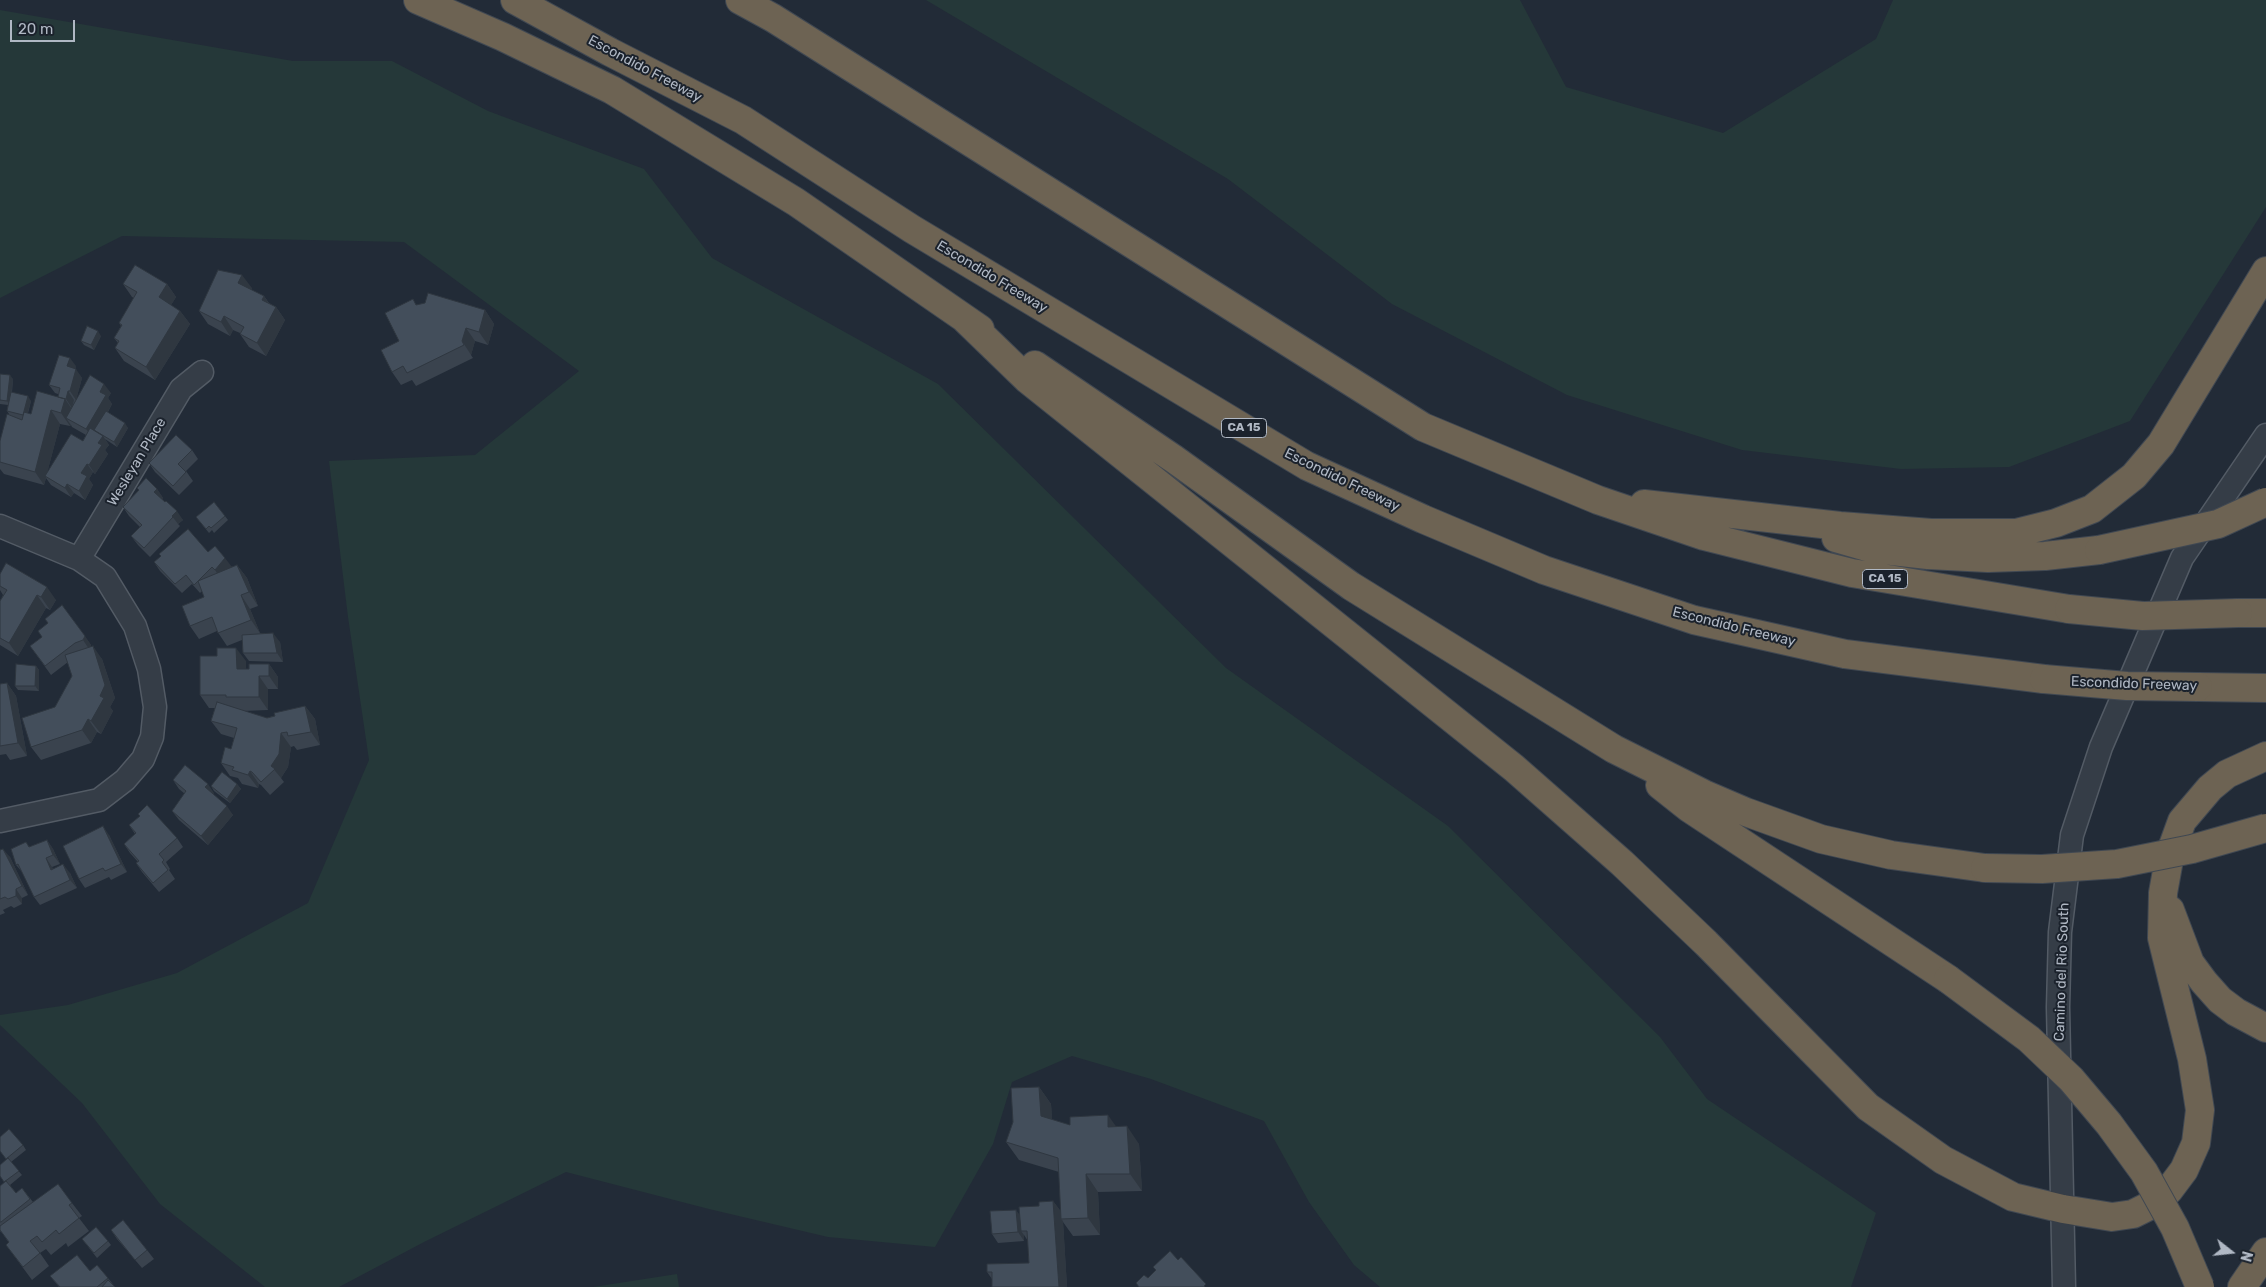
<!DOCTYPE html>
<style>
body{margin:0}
#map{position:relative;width:2266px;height:1287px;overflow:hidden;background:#222b37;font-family:Rubik,sans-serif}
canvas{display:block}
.north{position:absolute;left:2206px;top:1227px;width:50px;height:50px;-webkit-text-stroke:4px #1b222c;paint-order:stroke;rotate:106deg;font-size:14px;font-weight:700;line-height:20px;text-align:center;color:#b0b8c4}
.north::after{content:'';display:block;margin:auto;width:18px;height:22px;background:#b0b8c4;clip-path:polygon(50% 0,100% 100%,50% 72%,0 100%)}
.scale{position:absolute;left:10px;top:20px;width:65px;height:22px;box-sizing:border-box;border:2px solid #b0b8c4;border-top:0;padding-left:6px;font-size:15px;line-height:18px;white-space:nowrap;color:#b0b8c4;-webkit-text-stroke:4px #1b222c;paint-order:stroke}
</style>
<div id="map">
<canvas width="2266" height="1287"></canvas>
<div class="north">N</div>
<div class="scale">20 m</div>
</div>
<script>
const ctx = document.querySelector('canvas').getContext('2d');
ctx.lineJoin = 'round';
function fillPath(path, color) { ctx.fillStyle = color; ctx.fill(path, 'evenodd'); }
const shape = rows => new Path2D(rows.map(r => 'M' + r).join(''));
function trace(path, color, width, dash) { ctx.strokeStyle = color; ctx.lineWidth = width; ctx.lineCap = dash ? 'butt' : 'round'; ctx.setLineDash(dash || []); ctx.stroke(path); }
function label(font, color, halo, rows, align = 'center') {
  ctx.font = font + ' Rubik,sans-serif'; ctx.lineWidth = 4; ctx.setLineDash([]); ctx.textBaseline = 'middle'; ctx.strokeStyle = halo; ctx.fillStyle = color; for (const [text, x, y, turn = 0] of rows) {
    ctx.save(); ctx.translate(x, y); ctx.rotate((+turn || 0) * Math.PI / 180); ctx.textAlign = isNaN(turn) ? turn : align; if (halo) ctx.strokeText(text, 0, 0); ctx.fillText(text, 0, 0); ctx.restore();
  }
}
fillPath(shape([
 [926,0,1520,0,1566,87,1723,133,1876,39,1893,0,2266,0,2266,207,2130,421,2009,467,1901,469,1742,450,1567,395,1392,304,1228,179],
 [0,10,293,61,392,61,488,111,644,169,712,258,938,384,1226,668,1448,826,1660,1037,1707,1099,1876,1213,1851,1287,1380,1287,1354,1265,1309,1202,1264,1121,1151,1079,1072,1056,1012,1082,993,1144,935,1247,828,1237,709,1209,566,1172,424,1242,339,1287,265,1287,160,1204,82,1103,0,1025,0,1015,68,1005,177,973,308,903,369,760,348,617,329,461,475,455,579,371,404,242,122,236,0,298],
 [677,1274,679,1287,593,1287]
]), '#253839');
const minor = shape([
 [0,526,79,559,105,577,135,626,149,669,155,707,152,737,143,759,125,780,99,800,0,821],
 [79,559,181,389,202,372],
 [2064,1287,2058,1007,2060,932,2072,835,2101,747,2182,558,2266,435]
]);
const highway = shape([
 [418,0,503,37,612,90,796,202,980,329],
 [515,0,610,52,743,120,912,229,1307,466,1423,519,1544,570,1694,620,1845,654,2044,679],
 [740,0,773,18,1423,427,1598,500,1704,536,1852,573,2069,609],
 [965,319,1027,379,1514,768,1622,863,1706,943,1868,1107,1943,1160,2013,1197,2063,1209,2112,1217,2133,1214,2157,1202,2169,1190,2184,1170,2196,1143,2200,1110,2192,1059,2162,938,2163,893,2170,854,2182,821,2210,788,2227,774,2266,756],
 [1035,365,1174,459,1351,586,1614,749,1704,794,1746,812,1821,839,1891,855,1985,868],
 [1644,504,1840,526,1931,533,2016,533,2056,523,2092,509,2134,476,2161,444,2266,271],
 [1836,538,1874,549,1928,555,1988,558,2045,556,2099,550],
 [2238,613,2266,613],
 [2198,687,2266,688],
 [1660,785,1689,808,1948,979],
 [2170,910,2190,963,2204,982,2220,1000,2236,1012,2266,1028],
 [2242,1287,2266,1252]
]);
trace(minor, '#535b65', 25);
trace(highway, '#404852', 30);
trace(minor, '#353d47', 22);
trace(highway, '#6d6353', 28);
const highwayBridge = shape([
 [2099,550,2218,524,2266,502],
 [2069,609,2143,616,2238,613],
 [2044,679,2127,686,2198,687],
 [1985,868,2042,869,2117,864,2192,849,2266,828],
 [1948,979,2029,1039,2071,1079,2109,1124,2144,1172,2175,1228,2200,1287]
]);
trace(highwayBridge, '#404852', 30, []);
trace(highwayBridge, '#6d6353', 28);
fillPath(shape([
 [123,284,167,284,176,297,171,305,180,311,190,324,155,380,124,361,115,348,118,343,114,338,121,326,119,323,134,298,132,297],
 [252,288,251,290,264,296,269,303,276,307,285,320,266,356,249,347,240,334,240,333,233,330,230,336,208,324,199,311],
 [417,305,485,310,494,324,488,345,475,341,471,355,473,358,416,386,412,380,401,385,392,372,399,341],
 [101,336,94,350,84,345,81,341],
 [76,366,75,369,82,378,76,400,111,393,108,398,112,404,108,412,128,428,117,447,105,439,109,445,105,450,108,454,95,474,93,472,89,479,93,485,85,500,74,493,71,497,51,485,46,478,44,485,4,474,0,469,0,441,9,414,7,411,8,405,0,404,0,374,13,379,12,392,31,401,28,413,31,414,58,397,58,394,55,393,49,385],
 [60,424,70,426,71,425,72,427,86,435,83,441,47,473],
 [192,450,198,459,186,471,193,481,179,495,155,472,149,463],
 [137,488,157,489,163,498,162,499,183,520,178,524,180,526,150,557,138,545,131,536,140,527,129,516,123,507,139,490],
 [225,516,228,520,214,533,212,530,209,533,196,517],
 [208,552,232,567,237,565,247,578,258,606,250,609,260,633,280,642,283,662,249,661,243,653,242,640,227,646,217,631,199,639,190,626,204,597,202,591,200,593,192,584,182,593,160,571,154,562],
 [0,574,56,600,50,610,46,608,18,656,0,645,0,601,3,595,0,590],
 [62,605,91,645,90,647,102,659,115,698,110,707,113,711,101,734,97,732,91,743,41,760,31,747,55,707,72,676,68,662,51,675,30,646,42,637,48,623],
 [246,661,246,669,249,669,269,664,278,677,278,689,268,689,268,710,243,711,267,718,305,706,315,719,320,745,297,750,294,746,291,747,288,767,281,778,284,782,270,795,261,785,259,784,258,788,242,784,238,778,230,776,221,763,231,749,234,738,221,734,211,721,215,708,209,708,200,695],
 [36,666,39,670,39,691,18,690,15,686],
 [7,683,16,696,27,756,10,760,6,754,0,755,0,684],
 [173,780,214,793,213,794,233,815,208,845,179,820,172,811,185,794,179,789],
 [237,784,241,789,230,803,214,791,211,786],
 [129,825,177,838,183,847,166,862,170,869,169,870,175,879,159,892,142,872,136,863,138,862,130,853,124,844,135,834],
 [109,835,127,872,111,880,109,877,85,888,79,879],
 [47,840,53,849,60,864,52,867,53,869,70,873,77,888,40,905,34,897,23,873,16,865,29,847],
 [0,850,10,857,28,895,22,898,22,904,14,908,11,906,3,910,5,913,0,915],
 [1039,1087,1051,1104,1052,1120,1070,1125,1116,1127,1139,1144,1142,1191,1098,1192,1100,1235,1073,1236,1063,1222,1067,1287,992,1287,992,1279,987,1272,1029,1263,1028,1241,1024,1235,1024,1241,998,1243,992,1234,1020,1215,1039,1206,1053,1201,1061,1212,1059,1172,1019,1160,1006,1142],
 [0,1137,23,1145,26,1150,11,1162,22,1175,10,1185,16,1193,22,1188,33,1202,72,1203,82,1216,79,1218,89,1231,68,1247,66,1243,51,1255,46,1249,40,1253,49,1266,32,1280,6,1245,9,1243,1,1231,0,1232,0,1186,4,1183,7,1160,0,1151],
 [111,1230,147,1250,154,1259,142,1268,117,1239],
 [82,1239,108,1241,111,1245,97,1258],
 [90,1271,108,1278,115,1287,59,1287,50,1276]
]), '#3a434e');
fillPath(shape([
 [242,275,252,288,247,296,238,283],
 [167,284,176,297,168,310,159,297],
 [264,296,273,310,262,300],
 [276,307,285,320,266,356,257,343],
 [485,310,494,324,488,345,479,332],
 [180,311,190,324,155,380,146,367],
 [224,316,233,330,230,336,221,322],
 [466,328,475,341,471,355,473,358,462,341],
 [98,331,101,336,94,350,91,345],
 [70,358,76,366,74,375,67,366],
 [76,369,82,378,76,400,70,391],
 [10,375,13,379,10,406,7,401],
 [104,384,111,393,108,398,112,404,93,438,86,429,100,392],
 [68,391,74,400,72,408,66,399],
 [28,396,31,401,26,419,23,415],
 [65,399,74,412,66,418,71,425,70,426,61,413],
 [51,410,60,424,44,485,35,472],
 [125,423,128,428,117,447,114,442],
 [103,436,109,445,105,450,108,454,95,474,89,465,98,443],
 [87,464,93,472,89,479,93,485,85,500,79,491,81,473],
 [67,484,74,493,71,497,65,488],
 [157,489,163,498,160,501,154,492],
 [177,511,183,520,178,524,172,516],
 [225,558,232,567,221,579,215,570],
 [237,565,247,578,258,606,249,592],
 [47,587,56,600,50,610,41,597],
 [37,595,46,608,18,656,9,643],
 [241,595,250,609,260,633,251,620],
 [273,633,280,642,283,662,277,653],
 [85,636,91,645,89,649,83,640],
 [93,646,102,659,115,698,110,707,113,711,101,734,91,721,100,696],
 [236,648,246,661,246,682,237,669],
 [269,664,278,677,278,689,269,676],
 [36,666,39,670,39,691,35,686],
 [259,676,268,689,268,710,259,697],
 [7,683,16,696,27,756,18,743],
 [305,706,315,719,320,745,311,732],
 [88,719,97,732,91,743,82,730],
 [281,733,291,747,288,767,281,778,271,766],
 [250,771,259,784,258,788,248,775],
 [208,784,214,793,211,796,205,787],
 [237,784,241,789,230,803,227,799],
 [227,806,233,815,208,845,201,836],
 [103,826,109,835,127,872,121,864],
 [47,840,53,849,60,864,53,855],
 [3,849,10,857,28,895,22,886],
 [46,858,52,867,58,879,51,870],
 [63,864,70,873,77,888,70,880],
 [16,889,22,898,22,904,16,896],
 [1039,1087,1051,1104,1053,1133,1041,1116],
 [1108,1115,1120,1132,1108,1127],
 [1127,1126,1139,1144,1142,1191,1130,1174],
 [1086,1174,1098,1192,1100,1235,1088,1218],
 [1053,1201,1063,1214,1061,1219,1063,1221,1067,1287,1059,1287],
 [1016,1210,1023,1219,1021,1231,1024,1235,1024,1241,1018,1232]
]), '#2f3740');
const building = shape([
 [135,265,167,284,159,297,180,311,146,367,115,348,119,341,114,338,122,325,119,323,137,292,123,284,135,265],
 [218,270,242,275,238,283,264,296,262,300,276,307,257,343,240,334,244,327,224,316,221,322,199,311,218,270],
 [428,293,485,310,479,332,466,328,462,341,464,345,407,373,403,366,392,372,381,350,399,341,385,313,413,299,416,305,425,303,428,293],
 [87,326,98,331,91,345,81,341,87,326],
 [59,355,70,358,67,366,76,369,70,391,68,391,66,399,58,397,60,388,49,385,59,355],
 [0,374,10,375,7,401,0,400,0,374],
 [90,375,104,384,100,392,106,395,86,429,66,418,90,375],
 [37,391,65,399,61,413,51,410,35,472,0,462,0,441,7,414,22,420,24,412,31,414,37,391],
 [11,392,28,396,23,415,7,411,11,392],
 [106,411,125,423,114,442,94,430,106,411],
 [90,428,103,436,98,443,102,445,89,465,87,464,81,473,87,476,79,491,67,484,65,488,45,476,71,434,83,441,90,428],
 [176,435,192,450,178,464,186,472,173,486,149,463,176,435],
 [146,478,157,489,154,492,165,502,166,501,177,511,172,516,173,517,144,548,131,536,142,525,123,507,139,490,137,488,146,478],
 [214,502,225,516,211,528,209,526,206,529,196,517,214,502],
 [188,529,208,552,215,546,225,558,215,570,212,567,194,585,186,575,175,584,154,562,161,556,159,554,188,529],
 [6,563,47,587,41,597,37,595,9,643,0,638,0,601,7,590,0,586,0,574,6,563],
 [237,565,249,592,241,595,251,620,218,633,212,617,190,626,182,606,204,597,198,581,237,565],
 [62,605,85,636,83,640,75,643,45,666,30,646,42,637,38,631,48,623,45,619,62,605],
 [273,633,277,653,243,653,242,635,273,633],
 [93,646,105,685,100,696,104,698,91,721,88,719,82,730,31,747,22,718,55,707,72,676,65,655,93,646],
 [217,648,236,648,237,669,249,669,249,664,269,664,269,676,259,676,259,697,226,697,226,695,200,695,200,656,217,656,217,648],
 [16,664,36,666,35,686,15,686,16,664],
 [7,683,18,743,0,746,0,684,7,683],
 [217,702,267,718,275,716,274,713,305,706,311,732,288,736,287,732,281,733,279,754,271,766,275,769,261,782,252,772,250,771,248,775,232,770,234,767,221,763,225,747,231,749,237,728,211,721,217,702],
 [185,765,208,784,205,787,227,806,201,836,172,811,186,791,173,780,185,765],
 [222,772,237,784,227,799,211,786,222,772],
 [147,805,177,838,159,854,164,860,162,862,168,870,153,883,136,863,139,861,124,844,136,833,129,825,140,816,138,814,147,805],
 [103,826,121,864,105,871,103,868,79,879,63,846,103,826],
 [47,840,53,855,46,858,51,870,63,864,70,880,34,897,18,864,16,865,11,849,26,842,29,847,47,840],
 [3,849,22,886,16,889,16,896,8,899,5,897,0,899,0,850,3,849],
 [1039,1087,1041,1116,1070,1125,1070,1117,1108,1115,1108,1127,1127,1126,1130,1174,1086,1174,1088,1218,1061,1219,1058,1158,1006,1142,1013,1122,1011,1088,1039,1087],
 [9,1129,23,1145,6,1159,0,1151,0,1137,9,1129],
 [8,1158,19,1171,4,1182,0,1176,0,1165,8,1158],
 [6,1181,16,1193,22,1188,30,1199,1,1222,0,1222,0,1186,6,1181],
 [58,1184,72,1203,69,1205,79,1218,59,1234,56,1230,42,1242,37,1236,30,1241,40,1253,23,1267,6,1245,9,1242,0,1230,0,1226,58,1184],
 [1053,1201,1059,1287,992,1287,992,1272,987,1272,987,1264,1029,1263,1027,1231,1021,1231,1019,1207,1039,1206,1039,1202,1053,1201],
 [1016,1210,1018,1232,992,1234,990,1211,1016,1210],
 [123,1220,147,1250,135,1260,111,1230,123,1220],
 [96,1227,108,1241,94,1253,82,1239,96,1227],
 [1170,1251,1178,1260,1181,1257,1206,1284,1204,1286,1205,1287,1139,1287,1136,1283,1144,1275,1148,1278,1156,1270,1153,1267,1170,1251],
 [77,1255,90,1271,97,1265,108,1278,97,1287,60,1287,50,1276,77,1255],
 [108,1280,115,1287,102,1287,108,1280]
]);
fillPath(building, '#434e5b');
trace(building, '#2f3740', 1);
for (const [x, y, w] of [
 [1244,428,45],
 [1885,579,45]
]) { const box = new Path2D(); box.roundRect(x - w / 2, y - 9.5, w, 19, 4); ctx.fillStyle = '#1b222c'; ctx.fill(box); trace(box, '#b0b8c4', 1); }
label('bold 12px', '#b0b8c4', null, [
 ["CA 15",1244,428],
 ["CA 15",1885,579]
]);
label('14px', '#b0b8c4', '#1b222c', [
 ["Escondido Freeway",645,69,28],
 ["Escondido Freeway",992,277,31],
 ["Wesleyan Place",137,462,-59],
 ["Escondido Freeway",1342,480,26],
 ["Escondido Freeway",1734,627,14],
 ["Escondido Freeway",2134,684,2],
 ["Camino del Rio South",2062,972,-88]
]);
</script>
